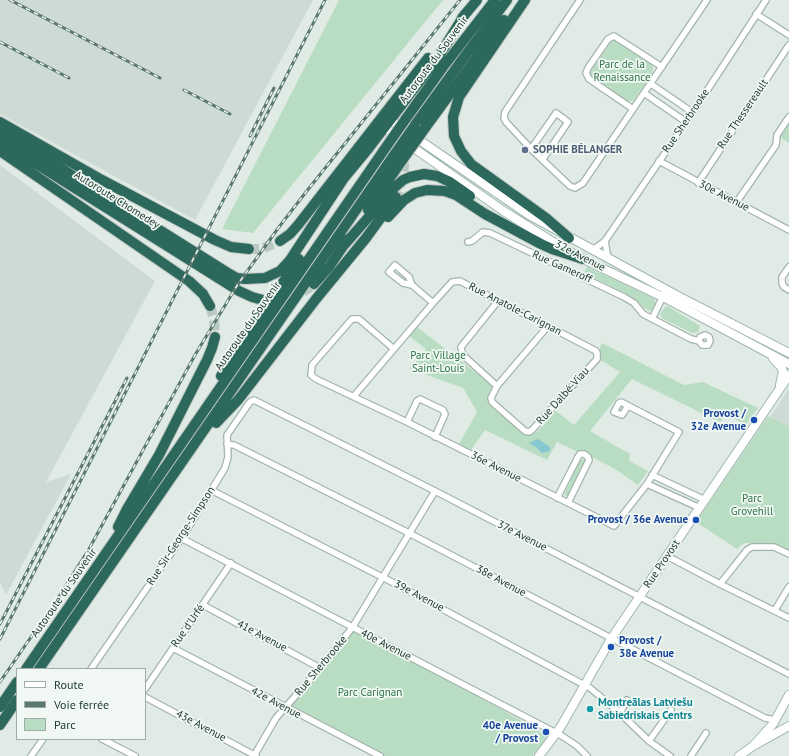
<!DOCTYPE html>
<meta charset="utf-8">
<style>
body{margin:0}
#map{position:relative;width:789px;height:756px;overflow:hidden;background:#e0ebe6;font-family:"PT Sans",sans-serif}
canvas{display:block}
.legend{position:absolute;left:16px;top:668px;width:130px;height:72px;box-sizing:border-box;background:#f1f8f4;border:1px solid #9eada7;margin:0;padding:5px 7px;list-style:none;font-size:12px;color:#213c34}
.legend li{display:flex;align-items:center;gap:8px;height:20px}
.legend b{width:20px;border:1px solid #9eada7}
</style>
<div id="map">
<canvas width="789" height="756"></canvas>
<ul class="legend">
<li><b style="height:5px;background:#fff"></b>Route</li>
<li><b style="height:5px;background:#5b786f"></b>Voie ferrée</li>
<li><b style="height:11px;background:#b9ddc2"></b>Parc</li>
</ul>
</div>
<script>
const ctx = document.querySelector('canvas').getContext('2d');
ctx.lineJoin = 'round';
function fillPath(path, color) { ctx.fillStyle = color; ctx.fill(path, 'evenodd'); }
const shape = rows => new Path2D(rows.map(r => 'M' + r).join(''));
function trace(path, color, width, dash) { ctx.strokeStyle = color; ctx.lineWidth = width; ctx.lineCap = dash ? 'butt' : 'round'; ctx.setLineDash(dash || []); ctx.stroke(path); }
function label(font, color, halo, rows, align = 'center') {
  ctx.font = font + ' "PT Sans",sans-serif'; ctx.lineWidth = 3.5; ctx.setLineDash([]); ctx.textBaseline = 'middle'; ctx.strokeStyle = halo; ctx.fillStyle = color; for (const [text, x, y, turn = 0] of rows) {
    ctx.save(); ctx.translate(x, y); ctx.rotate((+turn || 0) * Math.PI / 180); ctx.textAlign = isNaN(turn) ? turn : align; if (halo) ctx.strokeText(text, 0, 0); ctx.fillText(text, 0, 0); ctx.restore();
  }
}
fillPath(shape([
 [0,0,313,0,195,220,0,114],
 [0,165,155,281,46,482,71,474,6,595,0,583],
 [789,388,789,429,769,419]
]), '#cedbd5');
fillPath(shape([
 [339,0,443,0,253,233,222,229],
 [612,40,615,41,652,65,653,68,652,74,633,101,627,101,591,76,589,74],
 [789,117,789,143,777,135],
 [587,267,653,298,656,303,653,309,650,311,645,309,635,299,625,293,584,273],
 [666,306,669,307,700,326,698,332,692,333,662,318,660,314],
 [417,327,492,385,492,390,488,399,490,405,524,434,531,434,537,432,556,411,574,425,620,372,599,359,600,355,600,347,602,343,684,385,703,382,758,408,746,425,726,414,720,422,632,379,590,431,630,454,629,461,648,471,638,485,615,469,592,457,582,452,578,452,557,442,547,460,485,430,471,450,459,444,477,412,463,388,410,369,426,349,409,336],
 [768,416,789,427,789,551,778,545,769,543,745,543,741,545,737,549,696,522],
 [580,459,585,460,568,496,564,495],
 [355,626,548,736,533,756,381,756,285,708]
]), '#b9ddc2');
fillPath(shape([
 [538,439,550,447,550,451,542,453,536,447,529,443]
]), '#87c7d1');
trace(shape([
 [385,139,394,145,399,151,404,165,403,179,396,197],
 [249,249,261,249,280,241],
 [275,301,296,295,306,290,314,284],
 [210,306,214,319,215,337]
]), '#bac8c2', 10, [10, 5]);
const street = shape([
 [580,0,505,112,504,118,506,122,531,149,570,186,575,188,583,183,707,0],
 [756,14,789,35],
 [651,84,692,112],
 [644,93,686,122],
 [633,109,589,79,586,73,588,68,608,39,614,36,662,67],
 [531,149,556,113,568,122,543,159],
 [659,161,789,230],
 [698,183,789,45],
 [736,203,776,145,777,135,789,117],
 [605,241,608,259],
 [468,242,472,241,483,232,490,233,624,297,634,303,643,314,691,339,699,341,702,345,708,345,710,341,709,337,705,335,700,337,699,341],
 [591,250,597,247,605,241,695,109,766,0],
 [789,267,782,277,782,283,784,287,789,290],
 [412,285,403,283,389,272,395,265,409,277,412,285,433,303],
 [652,319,664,294],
 [394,349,359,319,352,319,312,365,311,375,316,379,407,422,614,526,647,484,679,432,621,402,619,403,614,412,622,415,628,406],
 [497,386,465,357,462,353,461,347,498,301],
 [354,396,433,303,452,282,460,281,498,301,548,326,596,351,597,353,597,359,532,430,529,432,525,431,492,402,491,398,497,386,548,326],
 [407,422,417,401,420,399,443,410,445,414,435,437],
 [227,444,234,445,403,530,765,718,775,720],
 [652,475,705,500],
 [647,484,700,508],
 [211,490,388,580,590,688,620,713,649,741,670,756],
 [557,498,578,457,580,454,584,454,588,457,589,460,568,503],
 [181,538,562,736,577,746,587,756],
 [667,556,720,584,789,618],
 [720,584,747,550,752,547,774,547,789,554],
 [203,605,320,668],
 [775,610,789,587],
 [173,648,380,756],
 [91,669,185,533,225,468,228,457,227,435,250,402,254,400,435,491,789,674],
 [145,689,231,563],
 [145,697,256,756],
 [620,713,627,700],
 [102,739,135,756],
 [649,741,671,710],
 [31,756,43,739],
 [254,756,276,718,320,668,352,628,435,491],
 [691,756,706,733]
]);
const secondary = shape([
 [390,120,529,215,676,295,789,353],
 [384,127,502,210,556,244,583,259,669,300,789,364],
 [773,358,781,367,783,371,780,385],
 [753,746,773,724,789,695],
 [539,756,560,728,611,639,789,375],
 [739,756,753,746,789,726]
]);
const highway = shape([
 [525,0,459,97,453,117,454,136,461,151,471,164,546,218,569,238],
 [462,18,477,0],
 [405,120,443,67,495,0],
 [0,122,102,180,215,240,231,247,249,249],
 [415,125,462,60,507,0],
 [425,128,504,20],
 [0,130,228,273,237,278,245,279,265,278,280,271,290,260,344,178,368,149,439,56,465,14],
 [0,141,239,291,252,297,263,300],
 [0,151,189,281,203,294,210,306],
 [368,210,403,159],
 [388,217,404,200,415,193,427,190,445,191,456,195,485,214,541,244,552,249,583,259],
 [280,241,290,234,298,225,428,58],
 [345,244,395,187,403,180,410,177,424,174,437,176,450,182,470,196],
 [314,284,329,267,348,239],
 [221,376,237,349,299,259],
 [216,423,238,400,316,299,366,238,396,197],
 [118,527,127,509,159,455,207,360,212,348,215,337],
 [26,669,384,150],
 [39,669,394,155],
 [0,707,17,682],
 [0,725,17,700]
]);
trace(street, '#a3b3ad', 8);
trace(secondary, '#9fb7ae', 10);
trace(highway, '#c1c8c6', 12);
trace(street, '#fff', 5.5);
trace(secondary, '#fff', 8);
trace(highway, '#2c685b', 10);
const rail = shape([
 [10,0,160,78],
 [0,42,69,78],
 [184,90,230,114],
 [250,136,274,88],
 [0,624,127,378],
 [0,639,325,0],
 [0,682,58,598,89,549,195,355,238,284,279,227,306,192,460,0]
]);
trace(rail, '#5b786f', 3);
trace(rail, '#f1f8f4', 1.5, [4.5]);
const highwayBridge = shape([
 [384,150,405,120],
 [394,155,415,125],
 [403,159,425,128]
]);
trace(highwayBridge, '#c1c8c6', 12, []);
trace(highwayBridge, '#2c685b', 10);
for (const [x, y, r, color] of [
 [525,150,4,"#5c6f8a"],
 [754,420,4,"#1a4fb4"],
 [696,520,4,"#1a4fb4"],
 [611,647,4,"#1a4fb4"],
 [590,709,4,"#0f9aa8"],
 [546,732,4,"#1a4fb4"]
]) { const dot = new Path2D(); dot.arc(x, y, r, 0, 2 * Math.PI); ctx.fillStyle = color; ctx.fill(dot); trace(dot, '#f1f8f4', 1.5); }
label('11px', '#213c34', '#f1f8f4', [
 ["Autoroute du Souvenir",434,60,-53],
 ["Rue Thessereault",743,114,-56],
 ["Rue Sherbrooke",686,121,-56],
 ["30e Avenue",724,196,27],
 ["Autoroute Chomedey",117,200,32],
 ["32e Avenue",580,256,27],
 ["Rue Gameroff",562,267,24],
 ["Rue Anatole-Carignan",515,309,27],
 ["Autoroute du Souvenir",248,326,-55],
 ["Rue Dalbé-Viau",563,396,-48],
 ["36e Avenue",496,467,27],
 ["Rue Sir-George-Simpson",181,536,-57],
 ["37e Avenue",522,536,27],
 ["Rue Provost",662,564,-56],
 ["38e Avenue",501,581,28],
 ["Autoroute du Souvenir",64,593,-55],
 ["39e Avenue",419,596,28],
 ["Rue d'Urfé",188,626,-55],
 ["41e Avenue",262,636,28],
 ["40e Avenue",386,645,27],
 ["Rue Sherbrooke",321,666,-50],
 ["42e Avenue",276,703,28],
 ["43e Avenue",201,726,28]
]);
label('11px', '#2b7345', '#f1f8f4', [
 ["Parc de la",622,65],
 ["Renaissance",622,78],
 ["Parc Village",438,356],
 ["Saint-Louis",438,369],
 ["Parc",752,499],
 ["Grovehill",752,512],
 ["Parc Carignan",370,693]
]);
label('bold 11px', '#4e5e75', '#f1f8f4', [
 ["SOPHIE BÉLANGER",533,150]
], 'left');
label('bold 11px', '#164399', '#f1f8f4', [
 ["Provost /",746,414],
 ["32e Avenue",746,427],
 ["Provost / 36e Avenue",688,520],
 ["Provost /",619,641,"left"],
 ["38e Avenue",619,654,"left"],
 ["40e Avenue",538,726],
 ["/ Provost",538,739]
], 'right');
label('bold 11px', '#0d838f', '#f1f8f4', [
 ["Montreālas Latviešu",598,703],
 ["Sabiedriskais Centrs",598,716]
], 'left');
</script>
